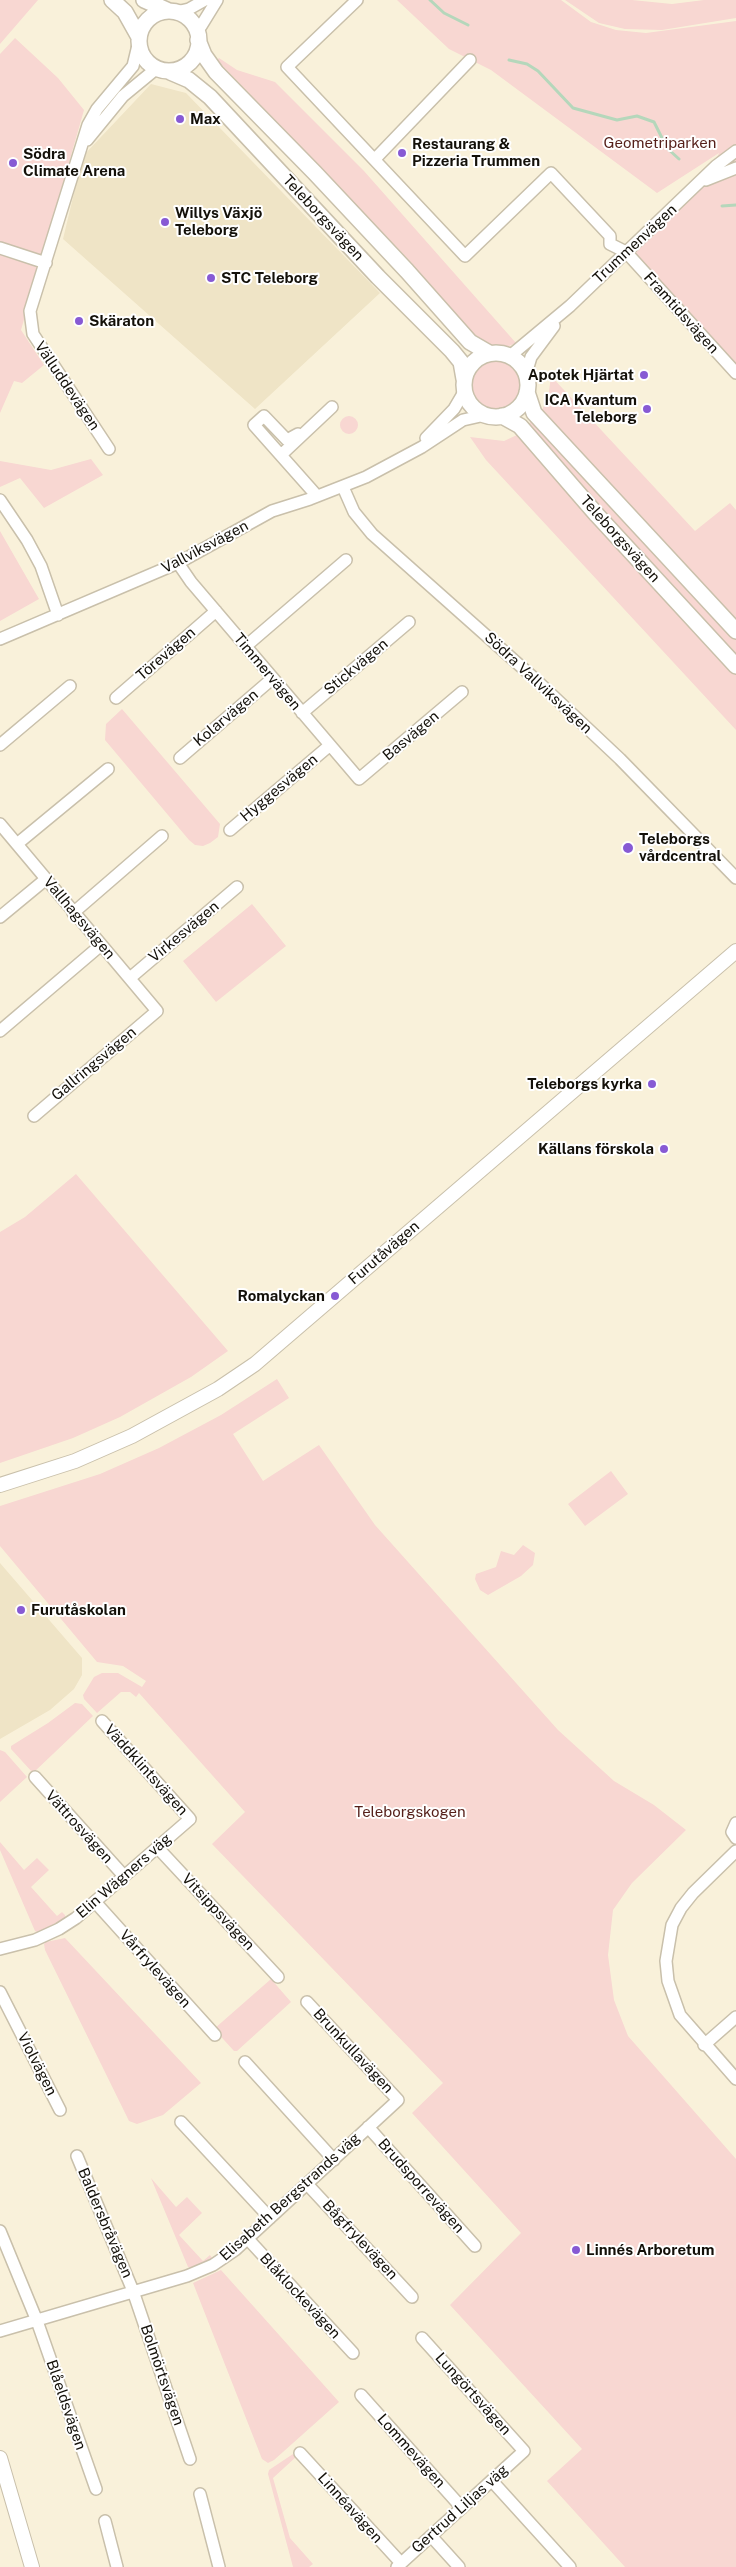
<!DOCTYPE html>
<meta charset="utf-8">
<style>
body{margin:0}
canvas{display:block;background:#f9f1da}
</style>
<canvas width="736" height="2567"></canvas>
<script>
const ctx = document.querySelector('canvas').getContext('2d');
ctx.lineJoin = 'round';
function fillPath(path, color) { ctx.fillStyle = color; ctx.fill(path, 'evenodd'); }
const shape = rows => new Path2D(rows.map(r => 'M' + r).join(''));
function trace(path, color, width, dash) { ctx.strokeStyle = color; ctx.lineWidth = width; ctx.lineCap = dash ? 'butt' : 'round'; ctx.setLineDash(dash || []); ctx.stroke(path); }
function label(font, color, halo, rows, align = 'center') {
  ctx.font = font + ' "Public Sans",sans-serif'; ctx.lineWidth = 4; ctx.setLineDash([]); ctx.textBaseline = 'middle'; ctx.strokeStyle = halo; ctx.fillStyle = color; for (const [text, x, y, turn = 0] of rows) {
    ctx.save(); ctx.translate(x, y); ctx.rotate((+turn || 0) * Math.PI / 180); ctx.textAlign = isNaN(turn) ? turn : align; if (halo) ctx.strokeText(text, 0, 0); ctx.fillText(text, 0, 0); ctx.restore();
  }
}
fillPath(shape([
 [151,84,186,93,380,293,255,409,63,239,83,156],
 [0,1563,82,1658,82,1675,74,1689,50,1710,0,1739]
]), '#efe4c6');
fillPath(shape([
 [0,0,38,0,0,44],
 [397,0,561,0,591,22,616,30,646,33,736,21,736,371,634,254,701,189,719,153,657,193,491,70,449,49],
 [565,0,632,0,672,4,704,0,736,0,736,18,662,30,625,29,599,23],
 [15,38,58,78,84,110,21,330,44,365,22,383,14,381,0,413,0,54],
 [219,58,237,70,275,82,364,171,516,343,502,349,487,346,467,330,409,260,217,60],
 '469 384a27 27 0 1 1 54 0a27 27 0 1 1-54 0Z',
 [551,376,695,531,730,503,736,510,736,730,486,460,470,437,504,441,517,435,540,413,548,399],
 '340 425a9 9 0 1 1 18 0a9 9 0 1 1-18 0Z',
 [91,459,103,475,44,508,20,478,0,487,0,461,51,470],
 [0,531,39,599,0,621],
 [122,709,220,824,218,837,210,843,203,846,195,845,189,840,105,740,106,724],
 [252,904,286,946,216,1002,183,961],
 [76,1174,228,1351,191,1377,120,1417,73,1438,0,1463,0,1232,25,1217],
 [277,1379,289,1398,233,1434,263,1481,319,1445,375,1525,558,1730,614,1781,654,1805,686,1830,632,1883,613,1910,608,1955,614,2000,628,2036,736,2159,736,2567,625,2567,547,2481,582,2449,450,2305,521,2233,412,2113,443,2083,212,1844,245,1812,139,1693,136,1697,130,1692,121,1692,97,1713,84,1699,83,1695,94,1677,102,1673,118,1673,142,1687,146,1681,123,1666,97,1662,0,1546,0,1506,100,1474,159,1448,221,1415],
 [611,1471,628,1494,585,1526,568,1504],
 [523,1545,535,1553,533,1565,521,1576,488,1595,480,1590,475,1579,476,1574,496,1567,501,1551,514,1555],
 [75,1703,82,1704,93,1716,33,1773,11,1749,11,1746,48,1723],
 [0,1750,5,1752,27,1777,0,1802],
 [0,1842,24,1870,37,1858,49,1870,31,1887,57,1916,62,1912,65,1915,65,1920,39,1933,35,1931,0,1850],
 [65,1938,201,2083,163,2115,137,2124,129,2121,45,1950,44,1944,46,1942],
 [271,1979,291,2002,237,2051,234,2051,214,2029],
 [151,2178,176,2207,187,2197,202,2213,179,2235,203,2261,210,2255,212,2258,209,2261,192,2268,188,2267],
 [221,2270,339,2402,274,2460,268,2463,262,2459,193,2283],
 [293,2454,296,2457,273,2478,290,2538,313,2564,309,2567,293,2567,268,2474,269,2470]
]), '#f8d7d2');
trace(shape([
 [430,0,444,13,468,25],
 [509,60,527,64,538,71,573,108,617,120,637,116,654,122,667,148,679,159],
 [722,206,736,205]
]), '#b5d7bb', 3);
const minor = shape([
 [357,0,287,67,465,256,551,173,610,236,610,244,626,252,736,373],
 [176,12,189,9,205,0],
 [196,29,201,26,217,0],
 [87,140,123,96,157,68],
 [375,159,470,60],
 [706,180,736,168],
 [0,248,46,263],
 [510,356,570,306,716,166,736,151],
 [526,374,531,357,554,326],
 [298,434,287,440,264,416,254,425,317,496],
 [426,438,454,409,464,392],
 [109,449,33,334,30,311,88,125,97,109,133,66,139,41],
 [281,455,332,407],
 [343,487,354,512,372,534,535,679,620,759,736,878],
 [0,500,27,540,41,566,58,615],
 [178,563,191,582,359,779,462,692],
 [0,639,178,563,272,511,310,499,366,477,422,447,463,420,485,415],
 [246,646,346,560],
 [116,698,216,611],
 [302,713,409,622],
 [0,745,70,686],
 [180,758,273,678],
 [0,824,157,1011,34,1116],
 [230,830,329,746],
 [17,844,108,769],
 [73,913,162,836],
 [0,917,46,879],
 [130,978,237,887],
 [0,1031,101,945],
 [35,1777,124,1876],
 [736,1823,732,1832,736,1838],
 [157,1847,278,1977],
 [736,1851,693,1893,681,1908,672,1925,666,1961,668,1981,680,2015,736,2079],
 [96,1903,215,2035],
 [0,1949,35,1940,59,1929,76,1918,190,1819,102,1721],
 [0,1992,60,2110],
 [704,2045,736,2017],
 [245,2062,334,2160],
 [181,2122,270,2218],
 [368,2127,475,2246],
 [77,2156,133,2291,190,2459],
 [307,2184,412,2297],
 [0,2231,37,2321,96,2489],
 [247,2238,353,2353],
 [0,2331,187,2276,213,2265,235,2250,398,2100,307,2002],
 [361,2395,462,2508],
 [300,2453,401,2563],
 [492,2481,570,2567],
 [200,2494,219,2567],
 [105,2521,117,2567],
 [431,2536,459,2567],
 [397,2567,524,2451,422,2338]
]);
const tertiary = shape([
 [0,1485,75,1461,132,1436,218,1389,255,1364,736,951],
 [0,2458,32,2567]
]);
const secondary = shape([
 [112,0,125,12,139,37],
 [144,0,169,11],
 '139 41a30 30 0 1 1 60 0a30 30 0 1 1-60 0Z',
 [198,40,204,55,216,72,315,173,407,271,470,342,489,353],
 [168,71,189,80,210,97,378,277,452,351,461,362,464,379],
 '464 385a32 32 0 1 1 64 0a32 32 0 1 1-64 0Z',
 [527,392,534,413,736,631],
 [502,416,520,426,597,515,736,666]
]);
trace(minor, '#c9c0ab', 14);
trace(tertiary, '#c9c0ab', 16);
trace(secondary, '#c9c0ab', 18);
trace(minor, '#fff', 11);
trace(tertiary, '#fff', 14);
trace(secondary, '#fff', 15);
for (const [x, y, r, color] of [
 [180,119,5,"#875ad4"],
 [402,153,5,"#875ad4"],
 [13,163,5,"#875ad4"],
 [165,222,5,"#875ad4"],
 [211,278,5,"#875ad4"],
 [79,321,5,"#875ad4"],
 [644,375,5,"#875ad4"],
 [647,409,5,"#875ad4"],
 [628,848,6,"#875ad4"],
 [652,1084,5,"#875ad4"],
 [664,1149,5,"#875ad4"],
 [335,1296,5,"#875ad4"],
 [21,1610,5,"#875ad4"],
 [576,2250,5,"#875ad4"]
]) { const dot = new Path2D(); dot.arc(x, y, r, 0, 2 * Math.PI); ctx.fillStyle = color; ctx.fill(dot); trace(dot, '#fff', 2); }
label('bold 15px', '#131009', '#fff', [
 ["Max",190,119],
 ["Restaurang &",412,144],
 ["Pizzeria Trummen",412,161],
 ["Södra",23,154],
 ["Climate Arena",23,171],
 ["Willys Växjö",175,213],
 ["Teleborg",175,230],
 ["STC Teleborg",221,278],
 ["Skäraton",89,321],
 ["Apotek Hjärtat",634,375,"right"],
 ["ICA Kvantum",637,400,"right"],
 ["Teleborg",637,417,"right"],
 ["Teleborgs",639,839],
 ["vårdcentral",639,856],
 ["Teleborgs kyrka",642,1084,"right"],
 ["Källans förskola",654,1149,"right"],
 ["Romalyckan",325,1296,"right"],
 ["Furutåskolan",31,1610],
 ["Linnés Arboretum",586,2250]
], 'left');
label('15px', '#551f19', '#fff', [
 ["Geometriparken",660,143],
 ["Teleborgskogen",410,1812]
]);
label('15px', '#131009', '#fff', [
 ["Teleborgsvägen",323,218,47],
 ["Trummenvägen",635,244,-43],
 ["Framtidsvägen",681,313,48],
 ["Välluddevägen",67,386,56],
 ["Teleborgsvägen",620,539,48],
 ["Vallviksvägen",205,547,-28],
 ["Törevägen",166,654,-41],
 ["Stickvägen",356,667,-40],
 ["Timmervägen",267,672,50],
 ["Södra Vallviksvägen",538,683,43],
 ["Kolarvägen",226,718,-40],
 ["Basvägen",411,736,-40],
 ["Hyggesvägen",279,788,-40],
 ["Vallhagsvägen",79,918,50],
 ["Virkesvägen",184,932,-40],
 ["Gallringsvägen",94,1064,-40],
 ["Furutåvägen",384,1253,-41],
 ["Väddklintsvägen",146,1770,48],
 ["Vättrosvägen",79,1827,48],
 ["Elin Wägners väg",124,1876,-41],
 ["Vitsippsvägen",218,1912,47],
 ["Vårfrylevägen",155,1969,48],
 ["Brunkullavägen",353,2051,47],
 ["Violvägen",37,2064,63],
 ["Brudsporrevägen",421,2186,48],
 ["Elisabeth Bergstrands väg",290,2197,-42],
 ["Baldersbråvägen",105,2223,67],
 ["Bågfrylevägen",360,2240,47],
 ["Blåklockevägen",300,2296,47],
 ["Bolmörtsvägen",162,2375,71],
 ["Lungörtsvägen",473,2394,48],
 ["Blåeldsvägen",66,2405,71],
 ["Lommevägen",411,2451,48],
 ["Linnéavägen",350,2508,48],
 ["Gertrud Liljas väg",460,2509,-42]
]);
</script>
